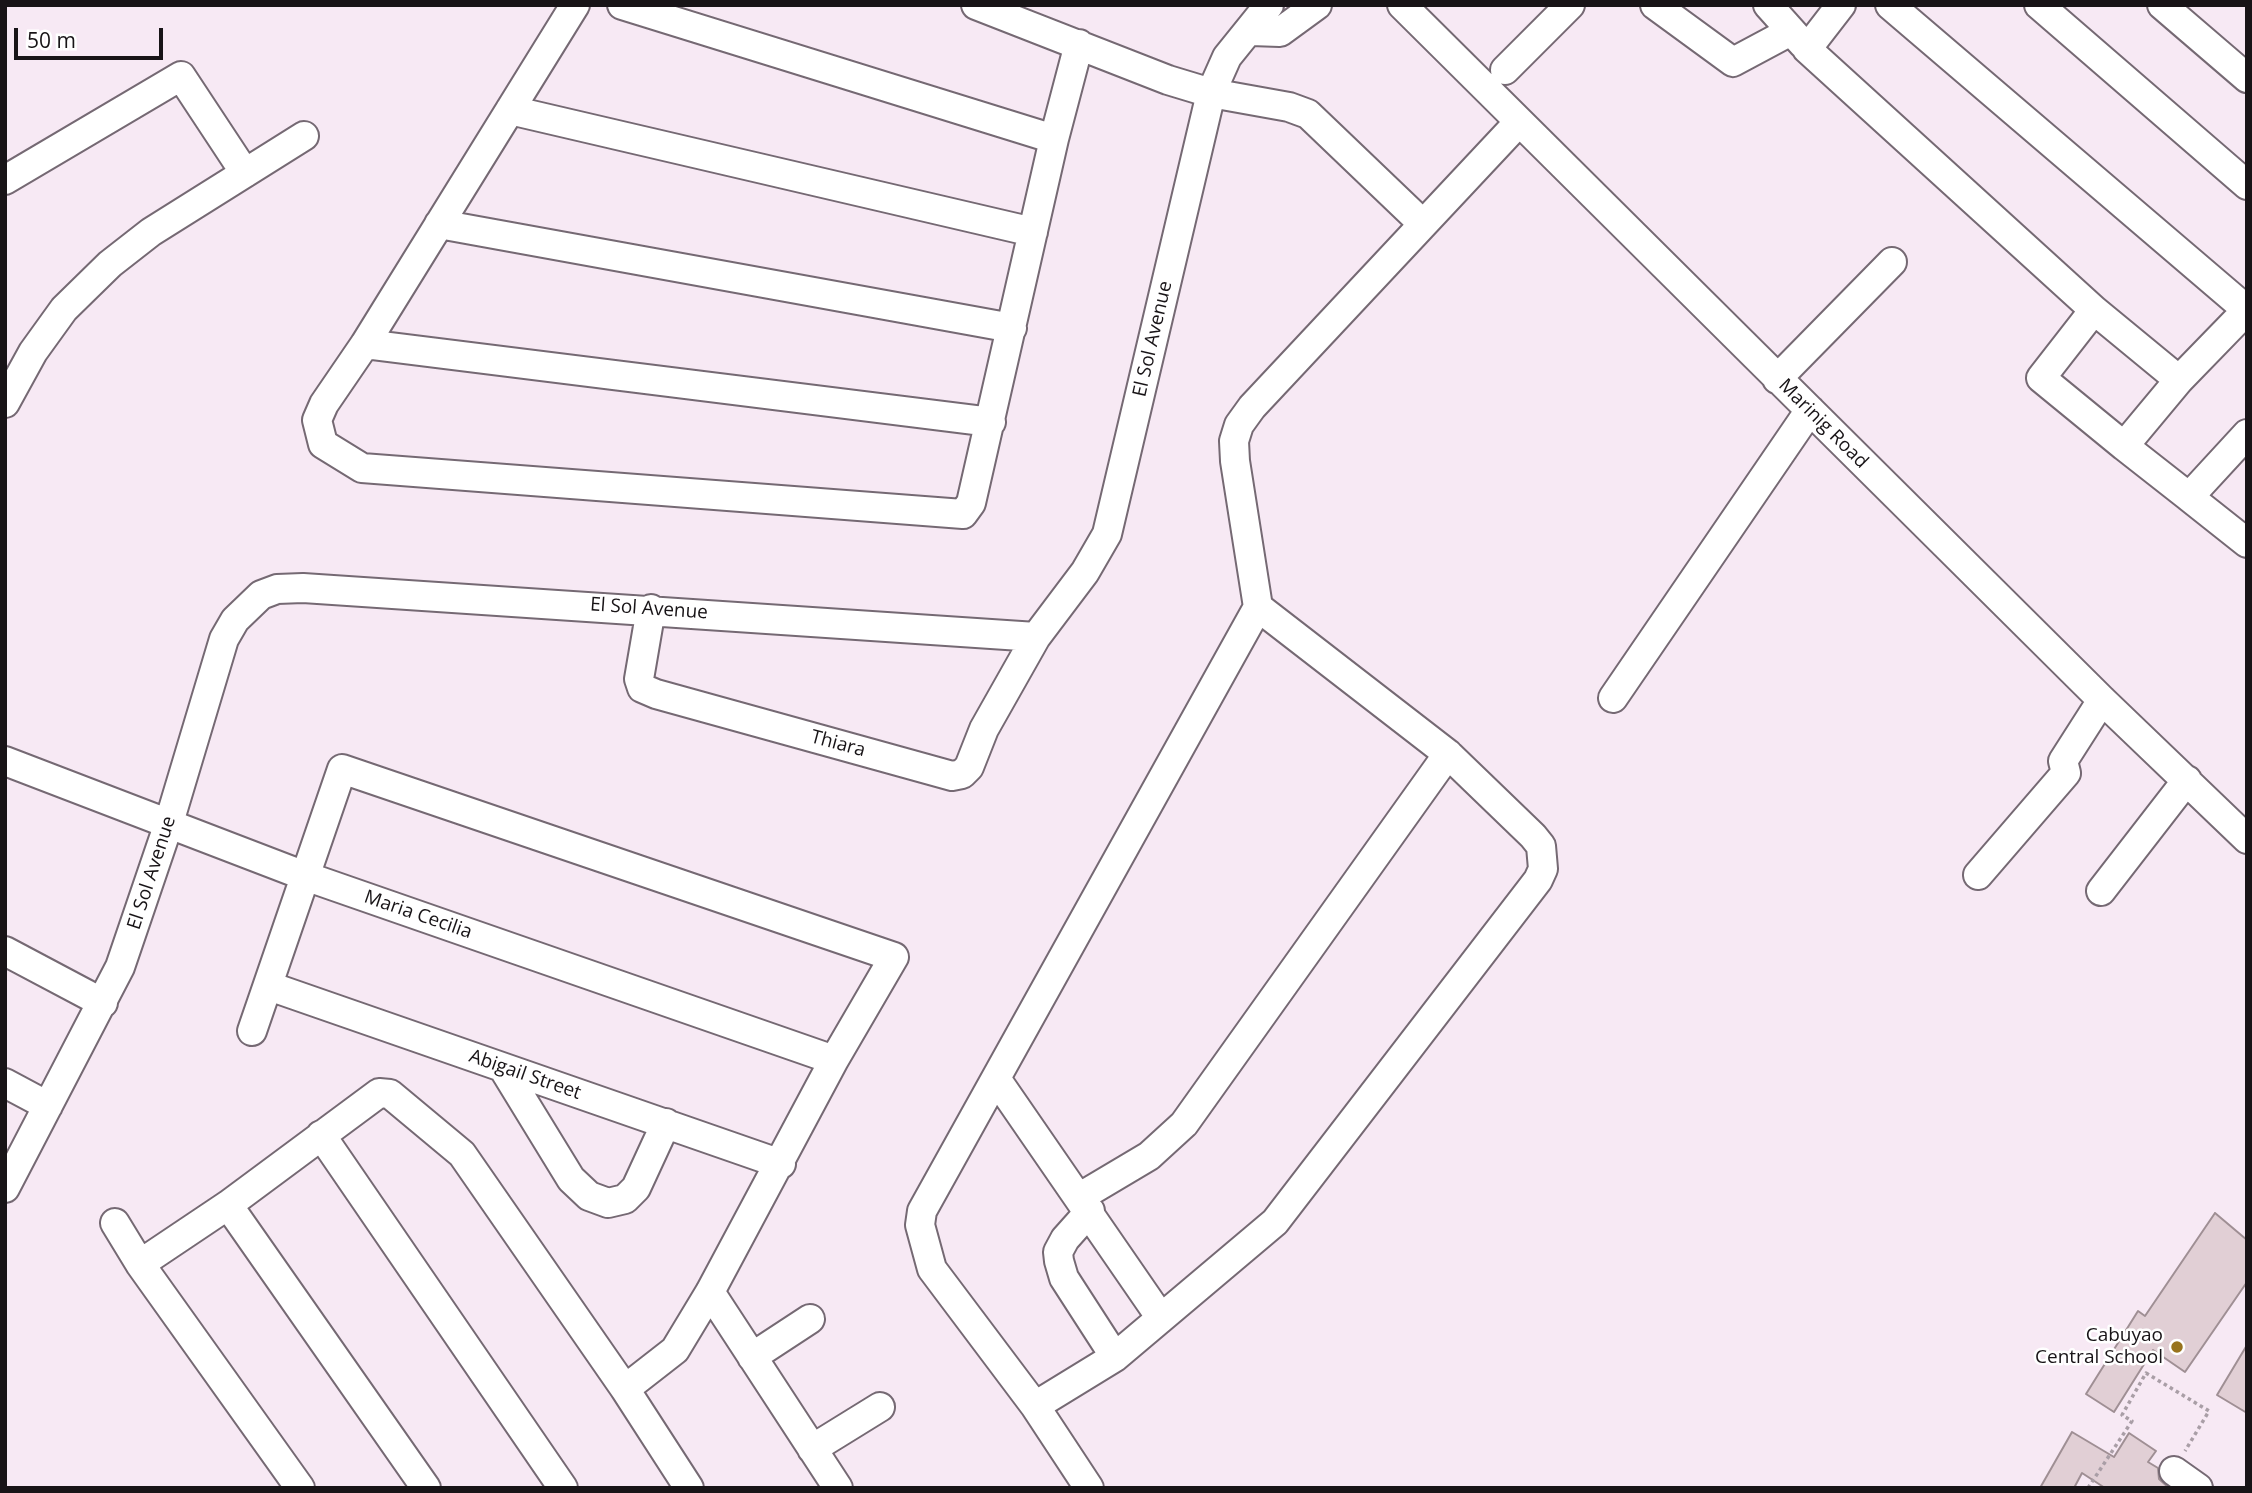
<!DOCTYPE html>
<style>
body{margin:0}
#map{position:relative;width:2252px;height:1493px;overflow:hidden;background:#f7e9f4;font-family:"Open Sans",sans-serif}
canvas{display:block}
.frame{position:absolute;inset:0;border:7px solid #181417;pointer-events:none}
.scale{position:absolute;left:14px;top:28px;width:149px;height:32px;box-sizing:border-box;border:4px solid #181417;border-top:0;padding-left:9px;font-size:21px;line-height:24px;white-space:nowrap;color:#181417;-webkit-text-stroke:5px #fff;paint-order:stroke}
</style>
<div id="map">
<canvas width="2252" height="1493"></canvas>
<div class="frame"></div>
<div class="scale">50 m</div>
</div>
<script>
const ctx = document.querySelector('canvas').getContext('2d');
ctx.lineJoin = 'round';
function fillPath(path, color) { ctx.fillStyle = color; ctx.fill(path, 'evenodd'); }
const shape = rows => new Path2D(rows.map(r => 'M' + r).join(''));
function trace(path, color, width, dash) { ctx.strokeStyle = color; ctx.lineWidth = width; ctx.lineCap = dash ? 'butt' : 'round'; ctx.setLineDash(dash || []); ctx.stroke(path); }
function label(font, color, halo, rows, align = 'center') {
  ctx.font = font + ' "Open Sans",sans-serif'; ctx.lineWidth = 5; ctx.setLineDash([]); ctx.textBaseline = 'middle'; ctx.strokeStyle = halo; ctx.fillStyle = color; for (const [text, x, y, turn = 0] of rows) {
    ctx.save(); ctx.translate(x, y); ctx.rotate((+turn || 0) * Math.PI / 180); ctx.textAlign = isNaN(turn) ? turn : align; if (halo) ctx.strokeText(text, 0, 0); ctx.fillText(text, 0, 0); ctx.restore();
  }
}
const building = shape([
 [2215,1213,2247,1240,2247,1282,2185,1372,2153,1350,2114,1412,2086,1394,2138,1311,2145,1316,2215,1213],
 [2247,1345,2247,1413,2217,1395,2247,1345],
 [2072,1432,2114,1457,2129,1433,2156,1451,2148,1462,2158,1468,2159,1479,2169,1488,2105,1488,2082,1473,2074,1488,2040,1488,2072,1432]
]);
fillPath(building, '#e1cfd5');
trace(building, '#9f8f94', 2);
const minor = shape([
 [575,5,365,344,324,404,317,420,323,444,362,468,963,514,971,503,1054,139,1079,44],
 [622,5,1054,139],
 [976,5,1168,80,1211,93,1289,107,1308,114,1423,224],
 [1402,5,2102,700,2247,839],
 [1655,5,1733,62,1791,31],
 [1768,5,1803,44],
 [1841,5,1807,49,2094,310],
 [1890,5,2247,310],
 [2039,5,2247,185],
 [2162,5,2247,78],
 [1251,31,1280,32,1317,5],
 [1505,70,1570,5],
 [510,110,1033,232],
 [5,180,181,76,245,173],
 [439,224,1012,328],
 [365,344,991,422],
 [1777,379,1892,262],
 [5,403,33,352,64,309,110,264,151,232,304,136],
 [2247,434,2189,497,2247,543],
 [2124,446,2041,378,2094,310,2179,380],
 [2189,497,2124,446,2179,380,2247,310],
 [651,609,639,679,642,688,656,694,952,776,962,774,969,767,984,729,1036,637],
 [1613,698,1810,410],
 [5,761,305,876,834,1060],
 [1978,875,2066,773,2063,761,2102,700],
 [2101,891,2187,780],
 [5,951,103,1003],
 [269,986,781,1164],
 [252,1031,342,769,894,957,834,1060,710,1292,675,1350,625,1389],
 [503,1068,571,1179,589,1196,608,1203,625,1199,636,1188,666,1123],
 [997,1080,1161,1318],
 [5,1083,48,1106],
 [321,1135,563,1488],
 [5,1188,120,967,168,826,224,639,235,620,261,595,277,589,303,588,1036,637,1085,572,1107,534,1211,93,1227,57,1269,5],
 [1080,1197,1149,1156,1184,1124,1448,754],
 [228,1205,426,1488],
 [1090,1211,1065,1239,1058,1252,1059,1261,1064,1278,1115,1357],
 [115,1223,140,1264,300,1488],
 [140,1264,228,1205,379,1093,390,1094,462,1154,625,1389,689,1488],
 [710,1292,838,1488],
 [752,1357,810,1319],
 [1035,1406,1115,1357,1275,1222,1538,880,1543,869,1541,846,1533,836,1448,754,1258,607],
 [812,1449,880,1407],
 [2174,1471,2198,1488],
 [1089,1488,1035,1406,932,1269,920,1225,922,1211,1258,607,1235,461,1234,441,1239,425,1252,407,1519,122]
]);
trace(minor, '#756973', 32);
trace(shape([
 [2088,1488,2132,1421,2122,1415,2146,1373,2209,1411,2185,1451]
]), '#a99ea6', 3.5, [3.5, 3.5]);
trace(minor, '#fff', 28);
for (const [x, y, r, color] of [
 [2177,1347,7,"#98731d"]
]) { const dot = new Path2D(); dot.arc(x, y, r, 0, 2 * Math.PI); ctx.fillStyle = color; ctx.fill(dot); trace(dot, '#fff', 2.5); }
label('19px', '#181417', '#fff', [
 ["El Sol Avenue",1153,339,-77],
 ["Marinig Road",1823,424,45],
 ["El Sol Avenue",649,609,4],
 ["Thiara",838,744,15],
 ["El Sol Avenue",152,873,-72],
 ["Maria Cecilia",418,915,19],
 ["Abigail Street",525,1075,19]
]);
label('19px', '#181417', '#fff', [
 ["Cabuyao",2163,1336],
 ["Central School",2163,1358]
], 'right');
</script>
